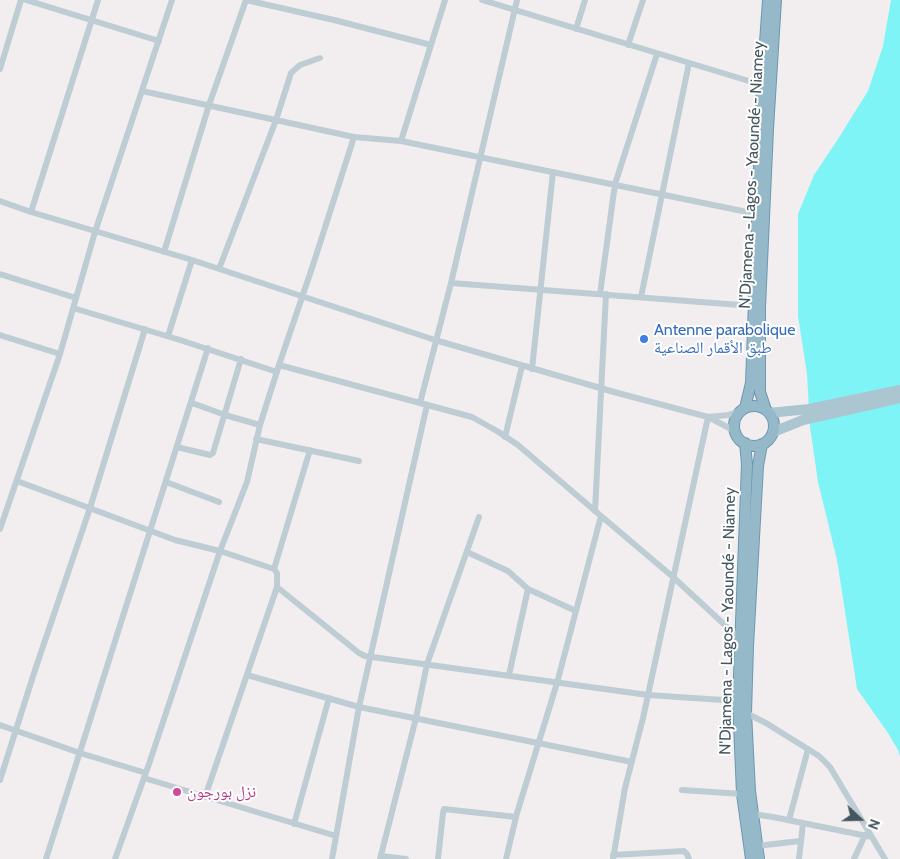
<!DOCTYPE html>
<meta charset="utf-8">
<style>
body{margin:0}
#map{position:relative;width:900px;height:859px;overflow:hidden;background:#f2eeef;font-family:Cabin,sans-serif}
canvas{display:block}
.north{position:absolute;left:835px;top:794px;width:50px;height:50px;-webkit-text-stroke:4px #fff;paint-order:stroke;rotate:111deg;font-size:14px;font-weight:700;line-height:20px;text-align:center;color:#44575f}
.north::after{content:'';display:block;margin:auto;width:18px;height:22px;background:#44575f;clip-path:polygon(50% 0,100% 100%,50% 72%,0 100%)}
</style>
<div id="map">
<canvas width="900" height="859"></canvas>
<div class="north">N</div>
</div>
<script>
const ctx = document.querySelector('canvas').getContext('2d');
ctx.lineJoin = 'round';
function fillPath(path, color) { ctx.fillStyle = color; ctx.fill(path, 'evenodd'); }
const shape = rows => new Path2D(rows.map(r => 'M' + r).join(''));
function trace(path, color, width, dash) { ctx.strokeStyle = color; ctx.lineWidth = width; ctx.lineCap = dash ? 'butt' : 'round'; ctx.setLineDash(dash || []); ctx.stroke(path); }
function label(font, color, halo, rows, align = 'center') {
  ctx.font = font + ' Cabin,"Noto Naskh Arabic",sans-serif'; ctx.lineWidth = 4; ctx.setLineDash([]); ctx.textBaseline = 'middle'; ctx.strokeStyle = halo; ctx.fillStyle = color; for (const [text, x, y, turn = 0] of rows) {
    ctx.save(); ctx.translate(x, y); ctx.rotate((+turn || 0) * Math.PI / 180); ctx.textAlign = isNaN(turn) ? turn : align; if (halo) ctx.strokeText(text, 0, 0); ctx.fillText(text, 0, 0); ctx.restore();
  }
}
fillPath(shape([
 [891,0,900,0,900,757,898,750,888,733,857,689,837,560,818,482,810,427,807,374,798,316,798,214,814,175,838,139,868,91,883,46]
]), '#7ff4f7');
const trunk = shape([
 '734 426a20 20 0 1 1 40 0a20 20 0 1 1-40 0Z',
 [745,408,751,383,762,85,768,0],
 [766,410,760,392,760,307,768,129,776,0],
 [745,443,747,464,738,701,742,794,751,859],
 [759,859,750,791,746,713,748,646,758,466,762,444]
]);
trace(trunk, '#6b99b0', 12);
trace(shape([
 [26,0,159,41],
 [246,0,334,20,431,45],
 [482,0,762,85],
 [576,29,585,0],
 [628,45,643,0],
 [0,69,21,0],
 [142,91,354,137,401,141,757,214],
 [401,141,445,0],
 [0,201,31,212,192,260,435,340,614,392,708,417,728,415,740,411],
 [31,212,98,0],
 [164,252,209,105,246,0],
 [219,269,276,120,291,73,300,65,320,58],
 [0,274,76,298],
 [451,283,517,0],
 [600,294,615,184,657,54],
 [641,297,689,63],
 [73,308,180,340,277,372],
 [0,335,60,354],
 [168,336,192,260],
 [279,365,472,417,497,431,518,445,601,516,673,577,740,639],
 [532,369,553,172],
 [192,403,225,415,260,425],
 [420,403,451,283,753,306],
 [708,417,735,431],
 [505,437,522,366],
 [256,439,359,461],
 [177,447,210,455,213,453,241,359],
 [17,481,175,540,220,551,274,569],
 [166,482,219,502],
 [595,511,606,294],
 [0,529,60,354,95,232,172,0],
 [467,552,508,571,528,589,576,611],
 [277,587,359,653,365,656,648,695,738,701],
 [247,675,359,707,632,762],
 [509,675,528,589],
 [746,713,766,723,819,756,830,767,885,859],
 [0,725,80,753,146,773],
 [144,778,336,836],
 [0,780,35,670,90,508,145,329],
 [682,790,742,794],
 [205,797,277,587,277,573,274,569,310,450],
 [753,814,773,817,872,837],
 [789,820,808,749],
 [294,824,329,698],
 [757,846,800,841],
 [613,855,684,851,687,854,689,859],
 [381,856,406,859],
 [46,859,208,348],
 [115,859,149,764,220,551,247,482,260,425,279,365,313,265,354,137],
 [332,859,359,707,427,405],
 [380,859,416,718,427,664,479,517],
 [438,859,443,813,444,809,516,817],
 [506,859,517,813,557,683,601,516],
 [613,859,625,788,643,718,708,417],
 [799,859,803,823],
 [854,859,865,835]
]), '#bdcdd3', 6);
trace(shape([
 [769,413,809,409,900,390],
 [773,432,803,420,900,398]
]), '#abc5d1', 10);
trace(trunk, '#96b9ca', 10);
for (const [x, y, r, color] of [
 [644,339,5,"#3f7fe0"],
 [177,792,5,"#d1479c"]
]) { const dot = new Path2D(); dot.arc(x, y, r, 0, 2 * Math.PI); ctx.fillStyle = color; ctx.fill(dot); trace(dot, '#fff', 2); }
label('16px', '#44575f', '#fff', [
 ["N'Djamena - Lagos - Yaoundé - Niamey",752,175,-87],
 ["N'Djamena - Lagos - Yaoundé - Niamey",728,621,-89]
]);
label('16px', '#366cbe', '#fff', [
 ["Antenne parabolique",654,330],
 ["طبق الأقمار الصناعية",654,348]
], 'left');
label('16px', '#b23c85', '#fff', [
 ["نزل بورجون",187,792]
], 'left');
</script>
